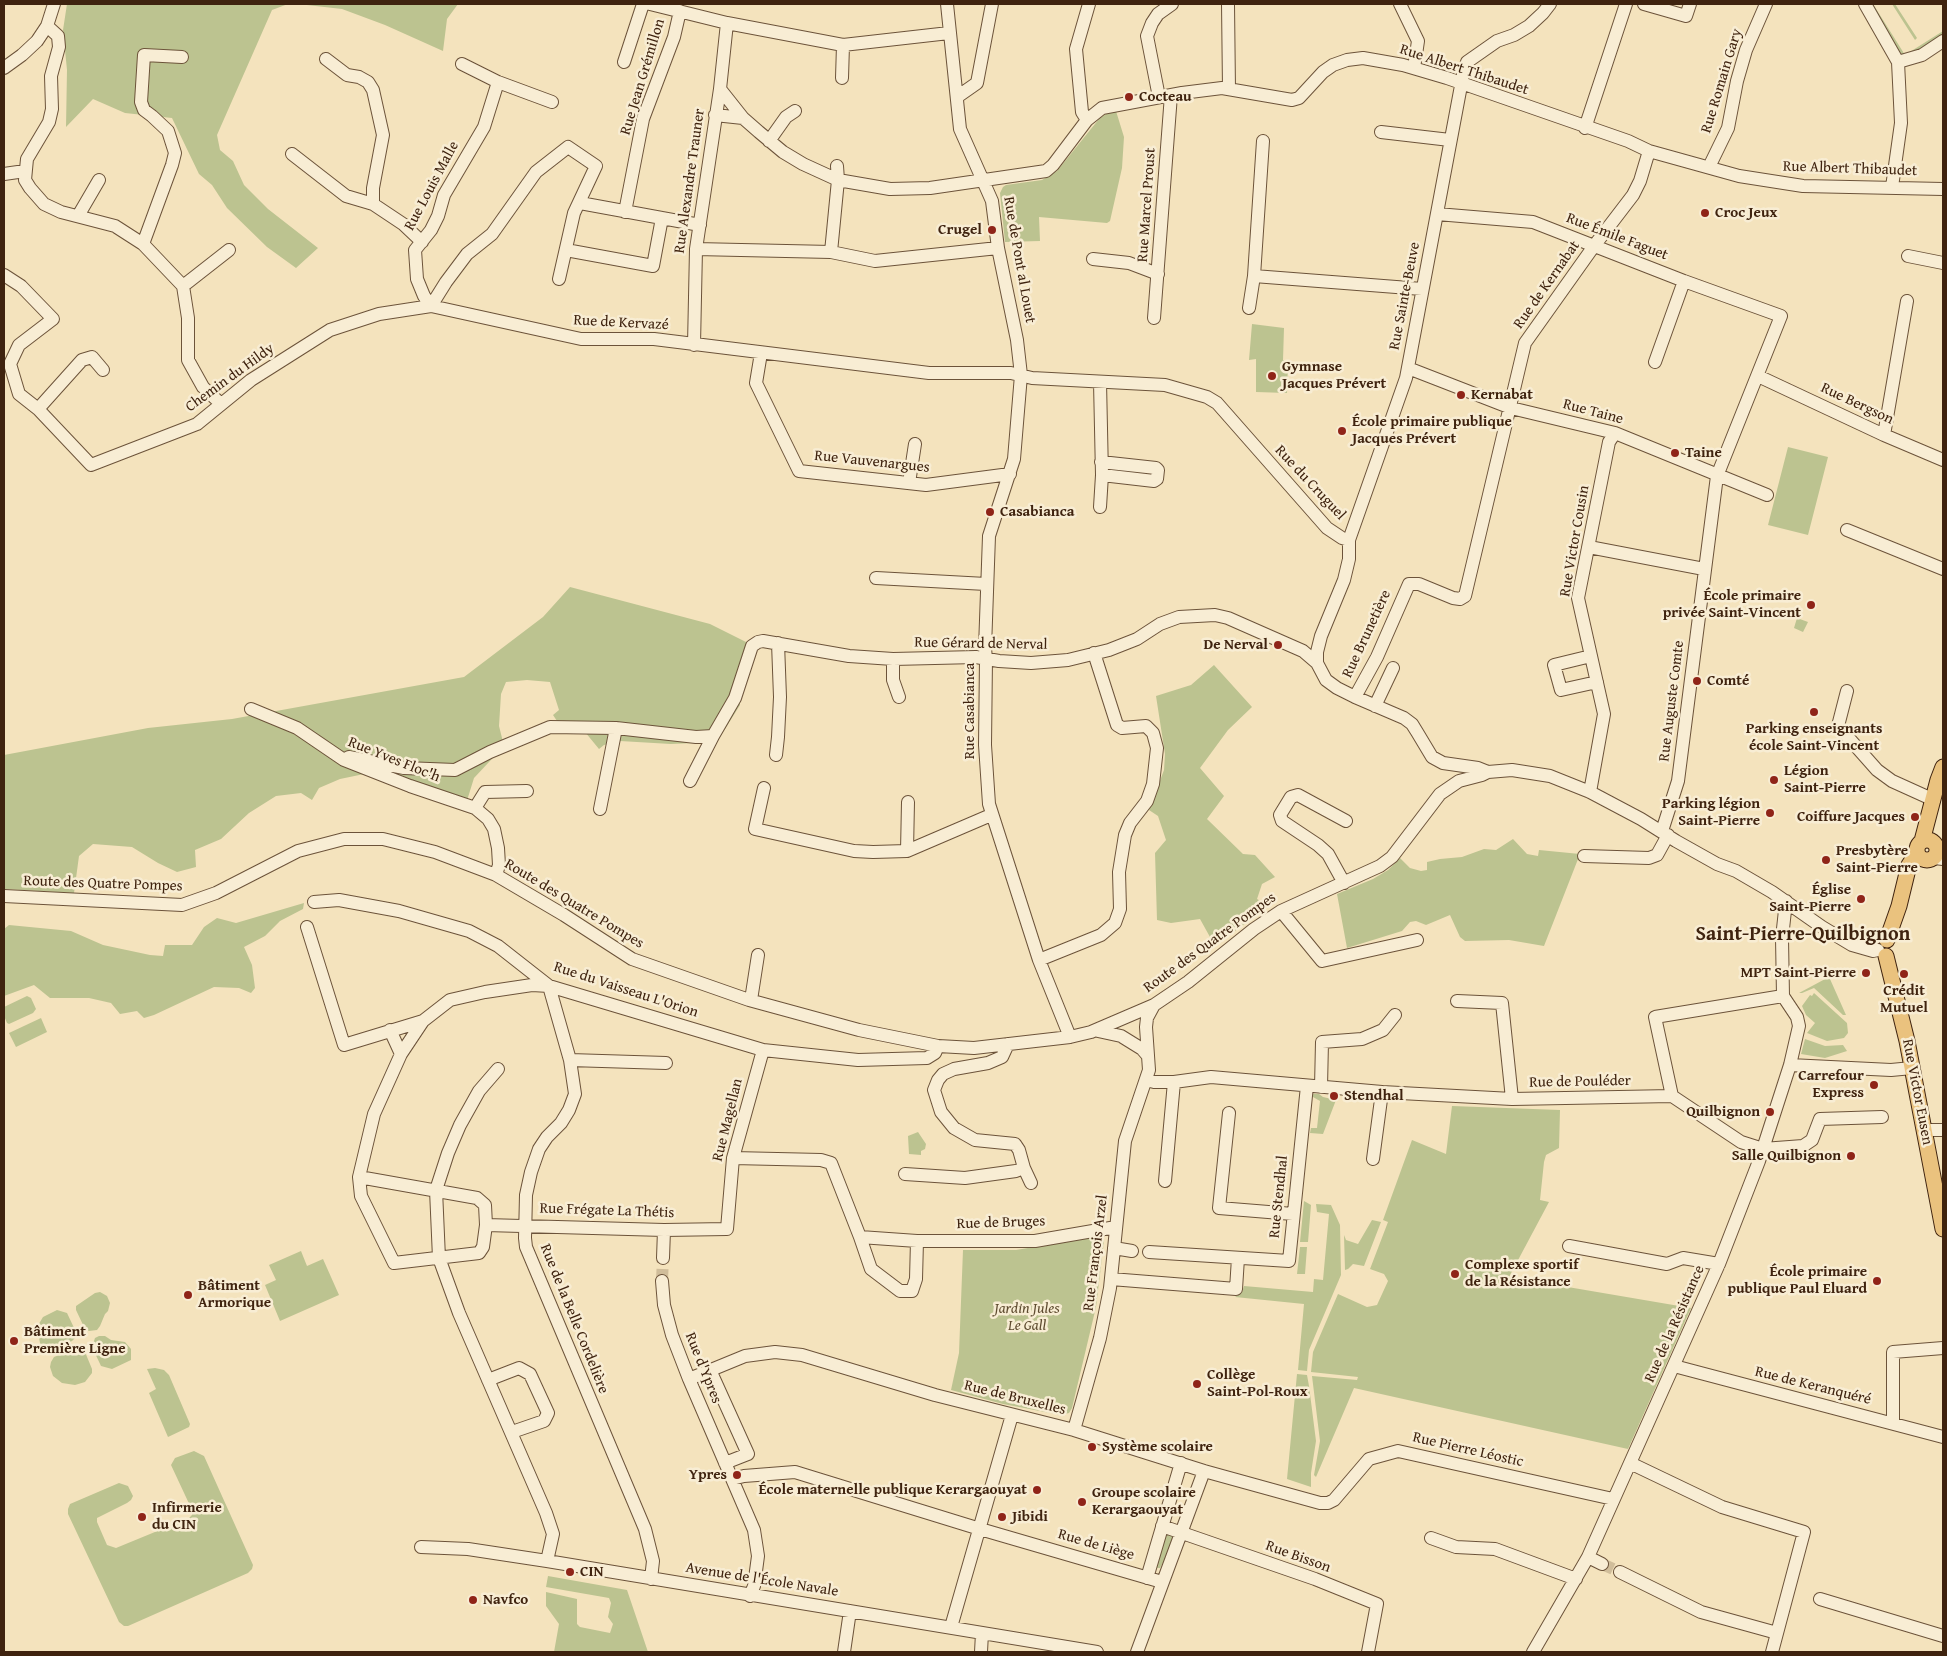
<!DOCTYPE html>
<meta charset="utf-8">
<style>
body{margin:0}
#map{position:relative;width:1947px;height:1656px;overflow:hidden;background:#f4e3bd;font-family:"Gentium Book Plus",serif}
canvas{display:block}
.frame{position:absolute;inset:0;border:5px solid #3f230f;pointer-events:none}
</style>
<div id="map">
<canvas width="1947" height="1656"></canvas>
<div class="frame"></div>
</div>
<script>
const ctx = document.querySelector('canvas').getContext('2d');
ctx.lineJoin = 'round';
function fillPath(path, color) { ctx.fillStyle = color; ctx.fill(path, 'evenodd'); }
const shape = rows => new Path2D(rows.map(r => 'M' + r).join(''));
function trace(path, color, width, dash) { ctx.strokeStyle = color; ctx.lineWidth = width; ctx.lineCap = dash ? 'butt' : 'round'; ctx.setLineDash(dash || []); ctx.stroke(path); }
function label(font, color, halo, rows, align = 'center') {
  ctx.font = font + ' "Gentium Book Plus",serif'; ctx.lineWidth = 5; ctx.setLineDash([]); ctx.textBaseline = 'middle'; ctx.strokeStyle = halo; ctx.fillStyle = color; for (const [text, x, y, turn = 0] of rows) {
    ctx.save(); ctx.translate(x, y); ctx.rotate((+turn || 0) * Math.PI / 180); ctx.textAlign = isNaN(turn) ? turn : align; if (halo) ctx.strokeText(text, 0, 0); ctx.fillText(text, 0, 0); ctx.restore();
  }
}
fillPath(shape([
 [67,4,288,4,272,10,217,135,220,150,233,161,244,185,268,209,318,248,296,268,267,247,227,208,212,185,199,174,172,118,125,113,93,99,66,127,67,70,63,30],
 [298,4,458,4,447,19,443,51,385,25,342,9],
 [1873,4,1905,55,1943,31,1943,40,1907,57,1899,52,1871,5],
 [1892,4,1895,4,1917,38,1915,40],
 [1116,111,1124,137,1122,168,1110,221,1107,223,1039,217,1040,241,1005,242,1000,193,1003,187,1006,185,1042,180,1057,171,1099,119,1106,114],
 [1252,324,1284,328,1283,360,1288,360,1287,393,1256,392,1256,359,1249,360],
 [1788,447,1828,457,1808,535,1768,525],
 [570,587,710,624,748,643,739,696,740,705,717,742,671,744,620,741,604,745,599,749,585,732,565,733,553,715,559,710,550,682,527,680,506,682,501,694,499,726,504,746,474,778,465,807,369,773,340,779,319,788,312,800,301,793,276,796,249,813,221,839,195,850,196,867,177,872,158,863,132,847,93,844,79,856,74,893,4,889,4,755,148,728,232,719,464,677,543,617],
 [1797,618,1808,622,1803,632,1794,628],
 [1214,665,1252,707,1228,730,1200,768,1224,796,1207,819,1243,854,1255,855,1275,877,1262,884,1257,899,1269,906,1215,946,1200,919,1171,923,1157,920,1155,853,1166,840,1158,816,1149,810,1164,770,1165,754,1156,696,1191,685],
 [1513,839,1527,854,1538,856,1539,850,1580,854,1544,946,1509,940,1465,941,1460,937,1450,915,1426,925,1416,921,1410,922,1402,931,1347,948,1337,894,1373,879,1388,870,1400,858,1410,868,1421,871,1427,870,1427,862,1440,859,1462,857,1484,849,1496,850],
 [304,903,303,909,280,921,265,936,244,947,252,965,255,988,251,993,239,988,214,987,154,1015,144,1018,137,1011,120,1014,111,1003,89,998,50,998,34,985,4,996,4,929,9,925,71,931,103,945,150,955,163,956,165,945,192,945,204,927,217,918,236,923],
 [1827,978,1830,979,1846,1015,1843,1015,1814,988,1802,993,1799,993],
 [1814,993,1847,1023,1848,1033,1844,1038,1827,1041,1807,1033,1815,1023,1806,1015,1802,1006,1810,995,1812,996],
 [27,996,31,998,36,1009,33,1013,9,1024,7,1023,4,1016,4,1007],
 [41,1018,47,1032,16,1047,9,1033],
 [1805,1039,1825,1046,1843,1045,1847,1051,1825,1058,1801,1054],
 [1313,1094,1319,1094,1323,1097,1336,1100,1323,1134,1310,1133,1311,1128,1317,1128,1320,1101,1313,1097],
 [1452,1106,1560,1110,1559,1148,1546,1155,1544,1162,1540,1200,1549,1202,1509,1277,1691,1308,1628,1449,1354,1388,1316,1477,1314,1475,1320,1441,1312,1376,1357,1380,1358,1377,1311,1372,1313,1352,1338,1294,1367,1307,1377,1305,1388,1281,1384,1274,1370,1269,1388,1222,1383,1220,1412,1140,1446,1154],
 [918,1132,926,1144,925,1149,921,1151,921,1155,909,1154,908,1136],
 [1304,1201,1311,1205,1308,1242,1300,1242],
 [1316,1204,1331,1205,1340,1225,1341,1275,1309,1350,1307,1371,1298,1370,1304,1304,1235,1297,1242,1292,1244,1286,1313,1292,1314,1279,1323,1280,1329,1214,1317,1212],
 [1372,1220,1381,1222,1364,1266,1353,1264,1348,1269,1345,1270,1344,1235,1346,1240,1358,1244],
 [1099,1236,1104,1241,1096,1307,1072,1408,1069,1413,1061,1415,1003,1404,951,1390,959,1353,963,1250,1016,1250],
 [1300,1247,1307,1247,1305,1274,1297,1274],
 [301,1251,307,1266,323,1259,339,1295,280,1321,265,1285,276,1280,269,1265],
 [100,1292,107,1296,110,1303,108,1311,105,1314,100,1326,97,1330,89,1331,85,1329,76,1310,76,1306,95,1293],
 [57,1310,67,1313,76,1332,76,1337,72,1341,52,1350,47,1350,40,1343,37,1327,43,1317],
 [99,1336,105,1336,111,1340,125,1342,131,1349,131,1360,112,1369,101,1366,92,1347,95,1338],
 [77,1348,85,1352,92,1369,92,1373,85,1382,75,1385,62,1383,53,1376,50,1367,51,1362,54,1357],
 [155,1368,164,1370,169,1375,190,1424,189,1427,168,1437,149,1393,156,1389,147,1369],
 [1297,1374,1307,1375,1309,1386,1316,1441,1311,1473,1311,1487,1287,1479],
 [194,1451,204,1456,253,1565,252,1569,248,1573,128,1626,124,1626,119,1622,68,1514,68,1509,70,1504,119,1483,128,1486,133,1496,131,1500,127,1503,97,1518,97,1522,107,1545,116,1548,189,1518,192,1515,192,1510,171,1465,175,1458],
 [1166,1533,1173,1536,1165,1559,1160,1568,1158,1568,1155,1567],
 [548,1576,627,1590,648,1652,554,1652,559,1624,546,1606,546,1592,577,1599,577,1624,580,1627,610,1633,613,1624,608,1617,611,1603,609,1598,546,1587]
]), '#bcc390');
trace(shape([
 [662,1281,663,1258],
 [1602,1564,1620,1572]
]), '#d0bd9a', 12, [12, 6]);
const minor = shape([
 [650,4,727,23,843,45,949,33],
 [947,4,960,129,992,201,998,248,1017,340,1021,375,1014,459,989,536,985,648,986,659,985,745,989,804,1039,960,1070,1037],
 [1228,4,1229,89],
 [1400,4,1418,41,1414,68],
 [1644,4,1686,16,1690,4],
 [1865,4,1898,62,1901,123,1892,187],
 [47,26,58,36,59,47,51,76,52,109,49,122,27,159,25,180,30,188,44,204,61,212,115,226,143,244,183,286,188,318,188,360,203,387,221,404],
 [326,59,347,75,359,77,368,82,373,90,383,135,373,188,373,204,403,224,422,242],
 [624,62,643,4],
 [1898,62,1922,55,1943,41],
 [462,64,498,82,552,102],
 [4,68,22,55,37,41,47,26,54,4],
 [842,78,843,45],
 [720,89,743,118,759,132,783,152,803,164,838,180,890,189,930,188,1046,171,1053,165,1087,120,1102,108,1182,93,1222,88,1292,100,1299,98,1323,72,1333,65,1347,60,1363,58,1403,65,1447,78,1628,141,1649,151,1739,176,1803,186,1943,189],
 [957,97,977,83,992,4],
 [1159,97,1147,36,1152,23,1158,14,1172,4],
 [715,115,743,118],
 [1087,120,1082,112,1076,49,1089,4],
 [1585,128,1626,4],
 [1381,132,1450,140],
 [769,141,786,117,795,111],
 [1263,141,1254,276,1422,289],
 [292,154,346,196,373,204],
 [1709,167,1728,128,1737,81,1746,50,1766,4],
 [4,174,25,171],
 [580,203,700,225],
 [625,212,643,119,674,37,680,11],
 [1437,214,1533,222,1684,281,1781,316,1717,476,1678,781,1662,831],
 [78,216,99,180],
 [143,244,172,165,175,153,168,131,152,116,144,110,141,102,144,55,182,57],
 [696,249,831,252,875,261,998,248],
 [566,250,653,266,662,218],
 [831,252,838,180,837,166],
 [1908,256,1943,263],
 [1093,259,1129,263,1158,274],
 [4,275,21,286,53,319,19,345,10,364,19,394,38,409,91,465,197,424,251,380,330,330,379,314,431,306,424,296,417,279,415,250,431,230,438,216,444,195,484,127,498,82],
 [559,279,574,213,596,166,568,147,536,172,492,234,467,254,446,282,431,306,581,339,654,339,929,373,1011,373,1032,378,1165,385,1207,397,1217,403,1327,528,1342,538,1349,540],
 [183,286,229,250],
 [1249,308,1254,276],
 [1154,318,1171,95],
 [694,345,696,249,720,89,727,23],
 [761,353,756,383,799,471,926,485,1010,474],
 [1655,362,1684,281],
 [1408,368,1511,408,1615,433,1767,495],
 [1758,376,1884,435,1943,460],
 [1100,382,1102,475,1100,507],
 [38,409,82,360,92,357,103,370],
 [1884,435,1907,301],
 [1101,462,1156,468,1158,470,1157,479,1154,481,1102,475],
 [909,483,915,444],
 [1847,530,1943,569],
 [1589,547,1704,569],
 [876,578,986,584],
 [1591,656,1554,665,1561,690,1597,682],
 [893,659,893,680,899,697],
 [1847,691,1838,726,1877,770,1892,781,1934,800],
 [1355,697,1377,657,1409,584,1419,584,1453,598,1460,599,1465,596,1525,343,1594,246,1633,195,1640,181,1649,151],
 [1375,706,1393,668],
 [251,709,297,728,344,760,410,786,475,808,488,819,494,829,498,848,499,865,496,875],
 [776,755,778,737,780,697,778,643],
 [344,760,349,757,404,768,455,770,490,752,550,727,616,728,696,737,713,736,735,698,752,646,758,642,763,641,849,656,893,659,976,657,999,661,1031,663,1068,660,1109,650,1137,639,1160,624,1179,617,1215,615,1228,618,1303,651,1317,663],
 [1488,772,1478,768,1443,763,1432,757,1417,732,1412,724,1404,718,1355,697,1337,688,1326,680,1317,663,1317,652,1321,636,1344,580,1349,559,1349,540,1406,378,1463,75,1467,62,1497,41,1514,35,1529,26,1543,13,1550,4],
 [690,781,713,736],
 [764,788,755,829,854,851,873,852,907,851,991,815],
 [1590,792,1604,714,1578,598,1609,442,1615,433],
 [475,808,485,792,527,791],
 [600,809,616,728],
 [1937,847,1943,850],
 [907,851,908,802],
 [1584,856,1649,858,1657,855,1668,835],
 [1934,858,1943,859],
 [1344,883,1328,854,1318,845,1282,821,1280,815,1291,797,1298,795,1346,821],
 [4,896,182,905,216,893,298,851,344,839,383,839,435,852,496,875,564,915,632,959,749,1000,859,1030,938,1046,974,1048,1070,1037,1091,1032,1154,1005,1188,982,1254,929,1281,911,1380,866,1392,857,1440,794,1459,781,1482,775,1488,772,1512,770,1550,776,1590,792,1641,819,1676,841,1717,864,1736,871,1772,892,1822,927,1852,945,1873,951,1878,950],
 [314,902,339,900,399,911,469,931,498,946,549,986,763,1050,858,1060,927,1058,935,1053,938,1046],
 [1281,911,1322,961,1417,940],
 [307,927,344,1045,423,1021],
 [1039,960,1101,935,1115,923,1120,909,1119,872,1125,835,1130,823,1147,801,1153,784,1157,748,1153,733,1146,726,1122,728,1117,725,1094,653],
 [1783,996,1782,938,1786,901],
 [751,1000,758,955],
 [1457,1001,1502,1003,1512,1099],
 [390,1030,401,1054],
 [1098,1031,1121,1036,1142,1049,1148,1056],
 [1008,1044,1002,1057,988,1063,954,1069,943,1074,938,1080,934,1090,941,1112,954,1128,975,1140,1015,1144,1019,1150,1024,1168,1031,1183],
 [570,1060,666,1063],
 [1790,1065,1891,1070,1912,1068],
 [498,1069,479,1091,460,1125,448,1153,436,1190,439,1258,459,1313,546,1513,553,1534,547,1561],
 [1146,1080,1154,1082,1174,1082,1211,1077,1382,1092,1512,1099,1672,1096,1741,1142,1763,1149,1803,1146,1812,1140,1820,1119,1882,1117],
 [1321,1087,1322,1042,1362,1039,1383,1030,1395,1015],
 [1672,1096,1655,1017,1783,996],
 [1229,1113,1219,1208,1293,1214],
 [1924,1130,1943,1130],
 [733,1158,821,1160,831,1163,860,1237,917,1241,1035,1241,1116,1227],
 [1373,1159,1382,1092],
 [905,1174,965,1178,1016,1171,1024,1168],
 [359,1177,477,1198,485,1205,486,1225,483,1247,479,1253,394,1263,361,1196,359,1177,374,1114,401,1054,423,1021,450,1000,485,992,532,985,549,986,570,1060,575,1094,569,1110,561,1123,547,1137,539,1149,531,1172,526,1195,525,1238,526,1247,645,1529,653,1561,651,1579],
 [1165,1181,1174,1082],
 [486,1225,664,1230,727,1229,733,1158,763,1050],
 [860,1237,871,1269,900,1291,912,1291,916,1279,917,1241],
 [1569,1246,1667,1264,1683,1258,1719,1264],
 [1114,1248,1132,1251],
 [1149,1252,1289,1261,1307,1086],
 [663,1258,664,1230],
 [1111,1279,1236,1289,1238,1258],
 [662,1281,664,1305,672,1335,689,1379,754,1530,758,1556,754,1586,750,1596],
 [1674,1366,1943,1437],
 [710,1370,748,1454,725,1463],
 [689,1379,745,1356,775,1352,802,1355,935,1395,1074,1430,1204,1471,1320,1503,1328,1503,1334,1500,1369,1459,1398,1451,1613,1499],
 [488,1380,519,1368,530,1374,548,1413,544,1421,512,1432],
 [1893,1423,1893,1352,1943,1348],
 [1074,1430,1100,1338,1110,1288,1125,1141,1149,1070,1146,1027,1147,1018,1154,1005],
 [1630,1463,1722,1507,1804,1532,1772,1652],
 [732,1479,744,1476,795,1472,980,1529,1162,1582],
 [1162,1526,1315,1579,1377,1604,1368,1652],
 [1431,1538,1456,1547,1495,1549,1576,1579],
 [421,1547,468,1549,547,1561,1097,1652],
 [1588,1557,1602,1564],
 [1620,1572,1701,1612,1777,1633],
 [1147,1578,1181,1463],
 [1820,1599,1943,1636],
 [951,1627,1012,1415],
 [844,1652,850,1611],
 [981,1652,982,1633],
 [1137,1652,1204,1471],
 [1533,1652,1588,1557,1719,1264,1759,1161,1790,1065,1799,1026,1797,1017,1783,996]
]);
const major = shape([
 '1917 850a10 10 0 1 1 20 0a10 10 0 1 1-20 0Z',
 [1922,841,1938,780,1943,767],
 [1887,940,1899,906,1909,865,1917,853],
 [1886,956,1907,1041,1943,1229]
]);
trace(minor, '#6c533a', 14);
trace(major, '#3f230f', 17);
trace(minor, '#f8edd4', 12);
trace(major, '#eac27e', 15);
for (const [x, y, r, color] of [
 [1129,97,5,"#8f2418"],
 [1705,213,5,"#8f2418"],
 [992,230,5,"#8f2418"],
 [1272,376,5,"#8f2418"],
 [1461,395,5,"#8f2418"],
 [1342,431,5,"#8f2418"],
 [1675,453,5,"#8f2418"],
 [990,512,5,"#8f2418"],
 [1811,605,5,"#8f2418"],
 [1278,645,5,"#8f2418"],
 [1697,681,5,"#8f2418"],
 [1814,712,5,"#8f2418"],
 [1774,780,5,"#8f2418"],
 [1770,813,5,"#8f2418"],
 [1915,817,5,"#8f2418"],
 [1826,860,5,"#8f2418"],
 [1861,899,5,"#8f2418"],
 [1866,973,5,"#8f2418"],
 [1904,974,5,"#8f2418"],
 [1874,1085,5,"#8f2418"],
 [1334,1096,5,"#8f2418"],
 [1770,1112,5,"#8f2418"],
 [1851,1156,5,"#8f2418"],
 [1455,1274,5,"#8f2418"],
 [1877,1281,5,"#8f2418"],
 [188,1295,5,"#8f2418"],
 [14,1341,5,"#8f2418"],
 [1197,1384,5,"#8f2418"],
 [1092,1447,5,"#8f2418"],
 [737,1475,5,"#8f2418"],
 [1037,1490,5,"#8f2418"],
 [1082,1502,5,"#8f2418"],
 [142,1517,5,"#8f2418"],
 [1002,1517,5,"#8f2418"],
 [570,1572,5,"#8f2418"],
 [473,1600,5,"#8f2418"]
]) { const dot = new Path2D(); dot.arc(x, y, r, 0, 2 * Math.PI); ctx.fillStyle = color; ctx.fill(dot); trace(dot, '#f8edd4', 2); }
label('15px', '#3f230f', '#f8edd4', [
 ["Rue Albert Thibaudet",1464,70,18],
 ["Rue Jean Grémillon",643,77,-73],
 ["Rue Romain Gary",1722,81,-73],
 ["Rue Albert Thibaudet",1850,169,2],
 ["Rue Alexandre Trauner",690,181,-82],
 ["Rue Louis Malle",432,186,-62],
 ["Rue Marcel Proust",1147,205,-86],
 ["Rue Émile Faguet",1617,237,21],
 ["Rue de Pont al Louet",1019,260,80],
 ["Rue de Kernabat",1547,285,-55],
 ["Rue Sainte-Beuve",1405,296,-79],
 ["Rue de Kervazé",621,323,3],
 ["Chemin du Hildy",230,378,-36],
 ["Rue Bergson",1857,404,25],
 ["Rue Taine",1593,412,15],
 ["Rue Vauvenargues",872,462,6],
 ["Rue du Cruguel",1310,483,47],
 ["Rue Victor Cousin",1575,541,-80],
 ["Rue Brunetière",1367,634,-65],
 ["Rue Gérard de Nerval",981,644,1],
 ["Rue Auguste Comte",1672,701,-83],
 ["Rue Casabianca",970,711,-90],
 ["Rue Yves Floc'h",394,760,22],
 ["Route des Quatre Pompes",103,884,2],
 ["Route des Quatre Pompes",574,904,31],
 ["Route des Quatre Pompes",1210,943,-36],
 ["Rue du Vaisseau L'Orion",626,990,18],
 ["Rue de Pouléder",1580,1082,-1],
 ["Rue Victor Eusen",1917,1092,79],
 ["Rue Magellan",728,1120,-76],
 ["Rue Stendhal",1279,1197,-84],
 ["Rue Frégate La Thétis",607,1211,2],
 ["Rue de Bruges",1001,1223,-2],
 ["Rue François Arzel",1096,1253,-83],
 ["Rue de la Belle Cordelière",574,1319,68],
 ["Rue de la Résistance",1675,1324,-66],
 ["Rue d'Ypres",703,1368,68],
 ["Rue de Keranquéré",1813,1386,14],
 ["Rue de Bruxelles",1015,1398,14],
 ["Rue Pierre Léostic",1468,1450,13],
 ["Rue de Liège",1096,1545,16],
 ["Rue Bisson",1298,1557,20],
 ["Avenue de l'École Navale",762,1580,9]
]);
label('bold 15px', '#3f230f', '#f8edd4', [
 ["Cocteau",1139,97],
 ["Croc Jeux",1715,213],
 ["Crugel",982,230,"right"],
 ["Gymnase",1282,367],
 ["Jacques Prévert",1282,384],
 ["Kernabat",1471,395],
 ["École primaire publique",1352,422],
 ["Jacques Prévert",1352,439],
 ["Taine",1685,453],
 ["Casabianca",1000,512],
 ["École primaire",1801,596,"right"],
 ["privée Saint-Vincent",1801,613,"right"],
 ["De Nerval",1268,645,"right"],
 ["Comté",1707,681],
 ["Parking enseignants",1814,729,"center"],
 ["école Saint-Vincent",1814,746,"center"],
 ["Légion",1784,771],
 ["Saint-Pierre",1784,788],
 ["Parking légion",1760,804,"right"],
 ["Saint-Pierre",1760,821,"right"],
 ["Coiffure Jacques",1905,817,"right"],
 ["Presbytère",1836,851],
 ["Saint-Pierre",1836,868],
 ["Église",1851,890,"right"],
 ["Saint-Pierre",1851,907,"right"],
 ["MPT Saint-Pierre",1856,973,"right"],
 ["Crédit",1904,991,"center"],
 ["Mutuel",1904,1008,"center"],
 ["Carrefour",1864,1076,"right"],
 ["Express",1864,1093,"right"],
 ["Stendhal",1344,1096],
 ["Quilbignon",1760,1112,"right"],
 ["Salle Quilbignon",1841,1156,"right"],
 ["Complexe sportif",1465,1265],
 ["de la Résistance",1465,1282],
 ["École primaire",1867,1272,"right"],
 ["publique Paul Eluard",1867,1289,"right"],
 ["Bâtiment",198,1286],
 ["Armorique",198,1303],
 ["Bâtiment",24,1332],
 ["Première Ligne",24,1349],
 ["Collège",1207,1375],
 ["Saint-Pol-Roux",1207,1392],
 ["Système scolaire",1102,1447],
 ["Ypres",727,1475,"right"],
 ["École maternelle publique Kerargaouyat",1027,1490,"right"],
 ["Groupe scolaire",1092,1493],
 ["Kerargaouyat",1092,1510],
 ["Infirmerie",152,1508],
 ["du CIN",152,1525],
 ["Jibidi",1012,1517],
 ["CIN",580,1572],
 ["Navfco",483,1600]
], 'left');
label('italic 15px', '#5e4b2f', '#f8edd4', [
 ["Jardin Jules",1027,1309],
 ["Le Gall",1027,1326]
]);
label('bold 20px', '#3f230f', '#f8edd4', [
 ["Saint-Pierre-Quilbignon",1803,935]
]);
</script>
